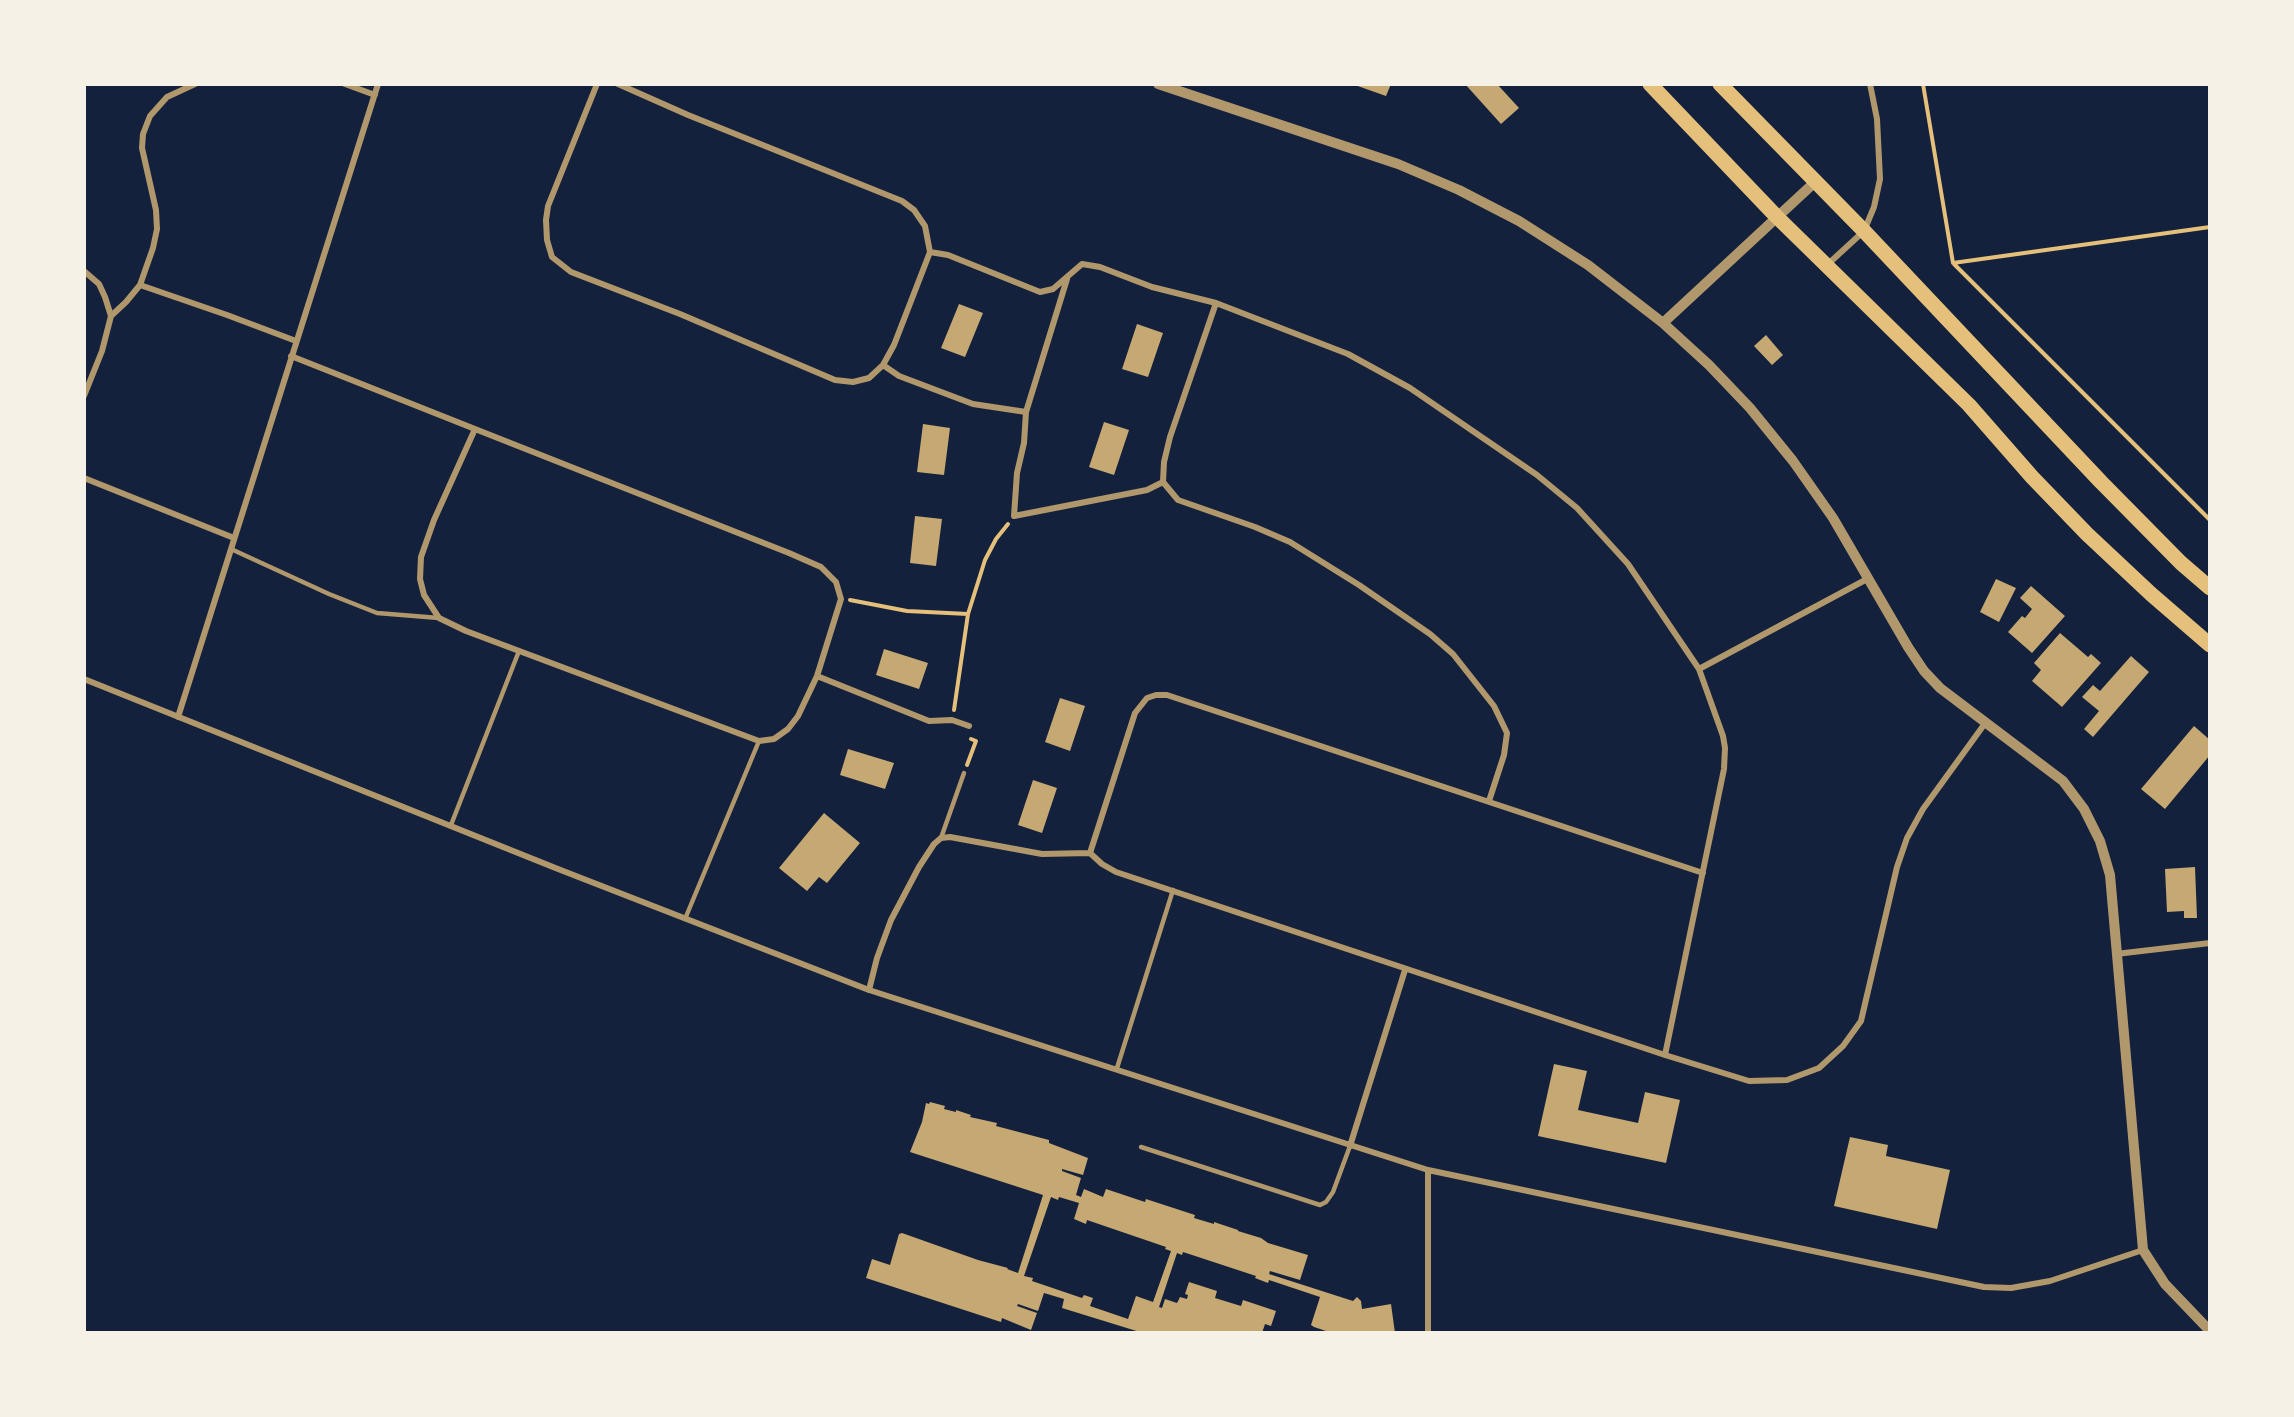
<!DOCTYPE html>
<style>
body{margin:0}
#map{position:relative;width:2294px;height:1417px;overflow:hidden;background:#14213d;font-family:Literata,serif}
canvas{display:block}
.frame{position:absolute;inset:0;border:86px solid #f6f1e7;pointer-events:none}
</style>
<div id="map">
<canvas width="2294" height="1417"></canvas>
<div class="frame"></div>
</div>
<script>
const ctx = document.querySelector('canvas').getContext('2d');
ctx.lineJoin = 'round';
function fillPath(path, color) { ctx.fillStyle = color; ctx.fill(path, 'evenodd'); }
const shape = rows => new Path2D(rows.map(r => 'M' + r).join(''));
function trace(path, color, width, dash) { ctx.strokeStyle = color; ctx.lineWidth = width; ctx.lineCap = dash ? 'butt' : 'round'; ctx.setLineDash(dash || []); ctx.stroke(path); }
fillPath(shape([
 [1352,84,1391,84,1386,96],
 [1465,84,1497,84,1519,108,1501,124],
 [959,304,983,313,965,357,941,348],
 [1137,324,1163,333,1148,377,1122,369],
 [1766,335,1783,355,1772,365,1754,346],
 [1104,422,1129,430,1114,475,1089,467],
 [923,424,950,428,944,475,917,472],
 [915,516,942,519,936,566,910,563],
 [1996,579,2016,588,1999,622,1980,612],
 [2031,586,2065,616,2032,653,2008,632,2022,616,2025,618,2032,609,2020,598],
 [2060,633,2088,657,2091,654,2101,663,2062,707,2032,681,2041,670,2034,663],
 [884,649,928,663,919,689,876,675],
 [2131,656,2149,672,2093,737,2084,729,2099,711,2082,697,2093,685,2100,691],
 [1060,698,1085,706,1070,751,1045,742],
 [2194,726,2210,740,2210,755,2165,809,2141,789],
 [848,749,894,763,885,789,840,775],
 [1033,780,1057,788,1042,833,1018,825],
 [824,813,860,843,827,883,819,877,807,891,779,868],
 [2195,867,2197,918,2184,918,2184,911,2167,912,2165,869],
 [1554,1064,1587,1071,1578,1110,1638,1123,1645,1092,1680,1100,1666,1163,1538,1136],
 [930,1102,945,1106,944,1109,956,1112,956,1110,971,1115,970,1117,997,1123,996,1126,1049,1140,1049,1143,1088,1158,1083,1175,1062,1169,1062,1171,1081,1178,1076,1195,1081,1197,1084,1189,1103,1197,1106,1189,1145,1202,1146,1199,1149,1200,1195,1215,1194,1218,1214,1224,1214,1222,1238,1230,1238,1231,1261,1238,1268,1243,1308,1255,1300,1280,1270,1271,1269,1274,1353,1301,1357,1297,1361,1301,1362,1309,1391,1304,1395,1333,1332,1333,1314,1327,1311,1325,1320,1297,1269,1280,1268,1283,1255,1278,1256,1276,1183,1252,1182,1255,1177,1253,1159,1307,1162,1308,1165,1299,1177,1303,1180,1297,1187,1299,1188,1295,1185,1294,1189,1282,1217,1291,1215,1298,1241,1306,1243,1300,1276,1311,1271,1326,1265,1324,1262,1333,1143,1333,1062,1308,1064,1299,1044,1293,1038,1311,1018,1304,1017,1306,1037,1313,1031,1330,1002,1318,1001,1322,866,1278,872,1259,890,1265,899,1234,902,1233,978,1260,1008,1268,1007,1269,1018,1273,1043,1195,910,1152,922,1122,926,1103,929,1104],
 [1051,1197,1058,1200,1059,1197,1079,1203,1074,1219,1086,1224,1087,1220,1166,1247,1165,1249,1171,1251,1153,1302,1136,1296,1128,1319,1090,1306,1093,1298,1084,1295,1082,1298,1032,1281,1033,1278,1024,1276],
 [1850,1137,1888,1145,1886,1156,1950,1170,1937,1229,1834,1206]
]), '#c6a872');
trace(shape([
 [1923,84,1953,263,2210,227],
 [1954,264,2210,520],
 [850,600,907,611,968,614],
 [954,710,968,614,985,560,996,539,1008,524],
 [967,765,976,741,971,739]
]), '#e5c07b', 4);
trace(shape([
 [231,549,329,594,377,613,439,618],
 [451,825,519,651],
 [941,838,964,773],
 [685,919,759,741],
 [1117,1068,1173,890],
 [1141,1147,1320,1205,1326,1202,1333,1192,1350,1146]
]), '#b1986c', 4.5);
trace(shape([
 [345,84,375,95],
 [597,84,548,206,546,220,547,240,552,257,571,272,680,314,835,380,853,382,869,378,883,365,894,345,930,252,925,226,914,210,902,201,688,115,618,84],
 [930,252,948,255,1040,292,1053,289,1082,264,1100,267,1152,287,1216,303,1348,354,1410,388,1537,475,1577,508,1628,564,1699,669,1723,736,1725,748,1724,769,1665,1055],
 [1827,265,1864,231,1874,207,1880,179,1877,119,1870,84],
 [84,271,99,284,105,297,111,316,102,351,84,396],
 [1067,279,1026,412,1024,443,1017,473,1014,516,1147,490,1163,482],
 [140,285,227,315,296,341],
 [1216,303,1170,437,1164,462,1163,482,1178,500,1255,527,1290,542,1359,585,1430,634,1453,654,1494,706,1507,733,1504,755,1489,801],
 [111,316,126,302,140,285,153,248,157,229,156,210,142,148,143,134,150,116,167,97,195,84],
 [291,356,475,429,789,553,821,567,836,582,841,599,817,676,798,716,788,729,774,739,759,741,466,631,439,618,424,595,420,579,421,557,434,520,475,429],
 [883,365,899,376,973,404,1026,412],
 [84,478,234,538],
 [1699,669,1869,578],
 [817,676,929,721,952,720,969,726],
 [84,679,558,869,869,990,1428,1170,1984,1287,2011,1288,2050,1281,2143,1250],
 [178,717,378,84],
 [1090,853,1102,864,1116,872,1665,1055,1749,1081,1787,1080,1819,1068,1843,1046,1861,1021,1897,867,1907,838,1923,809,1986,722],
 [1090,853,1135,713,1147,698,1156,695,1167,695,1703,873],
 [2116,954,2210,943],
 [869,990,877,958,891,920,919,867,934,844,941,838,950,837,1042,854,1090,853],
 [1350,1146,1405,970],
 [1428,1170,1428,1333]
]), '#b1986c', 6);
trace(shape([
 [1158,84,1398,164,1459,190,1519,221,1588,265,1663,323,1709,365,1750,408,1793,461,1833,518,1908,647,1924,671,1940,688,2063,781,2084,809,2100,841,2110,875,2143,1250,2165,1284,2210,1331],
 [1663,323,1815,182]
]), '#b1986c', 10);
trace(shape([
 [1650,84,1776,216,1969,405,2032,477,2087,534,2151,594,2210,645],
 [1720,84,1864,231,2101,482,2181,563,2210,588]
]), '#e5c07b', 15);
</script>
